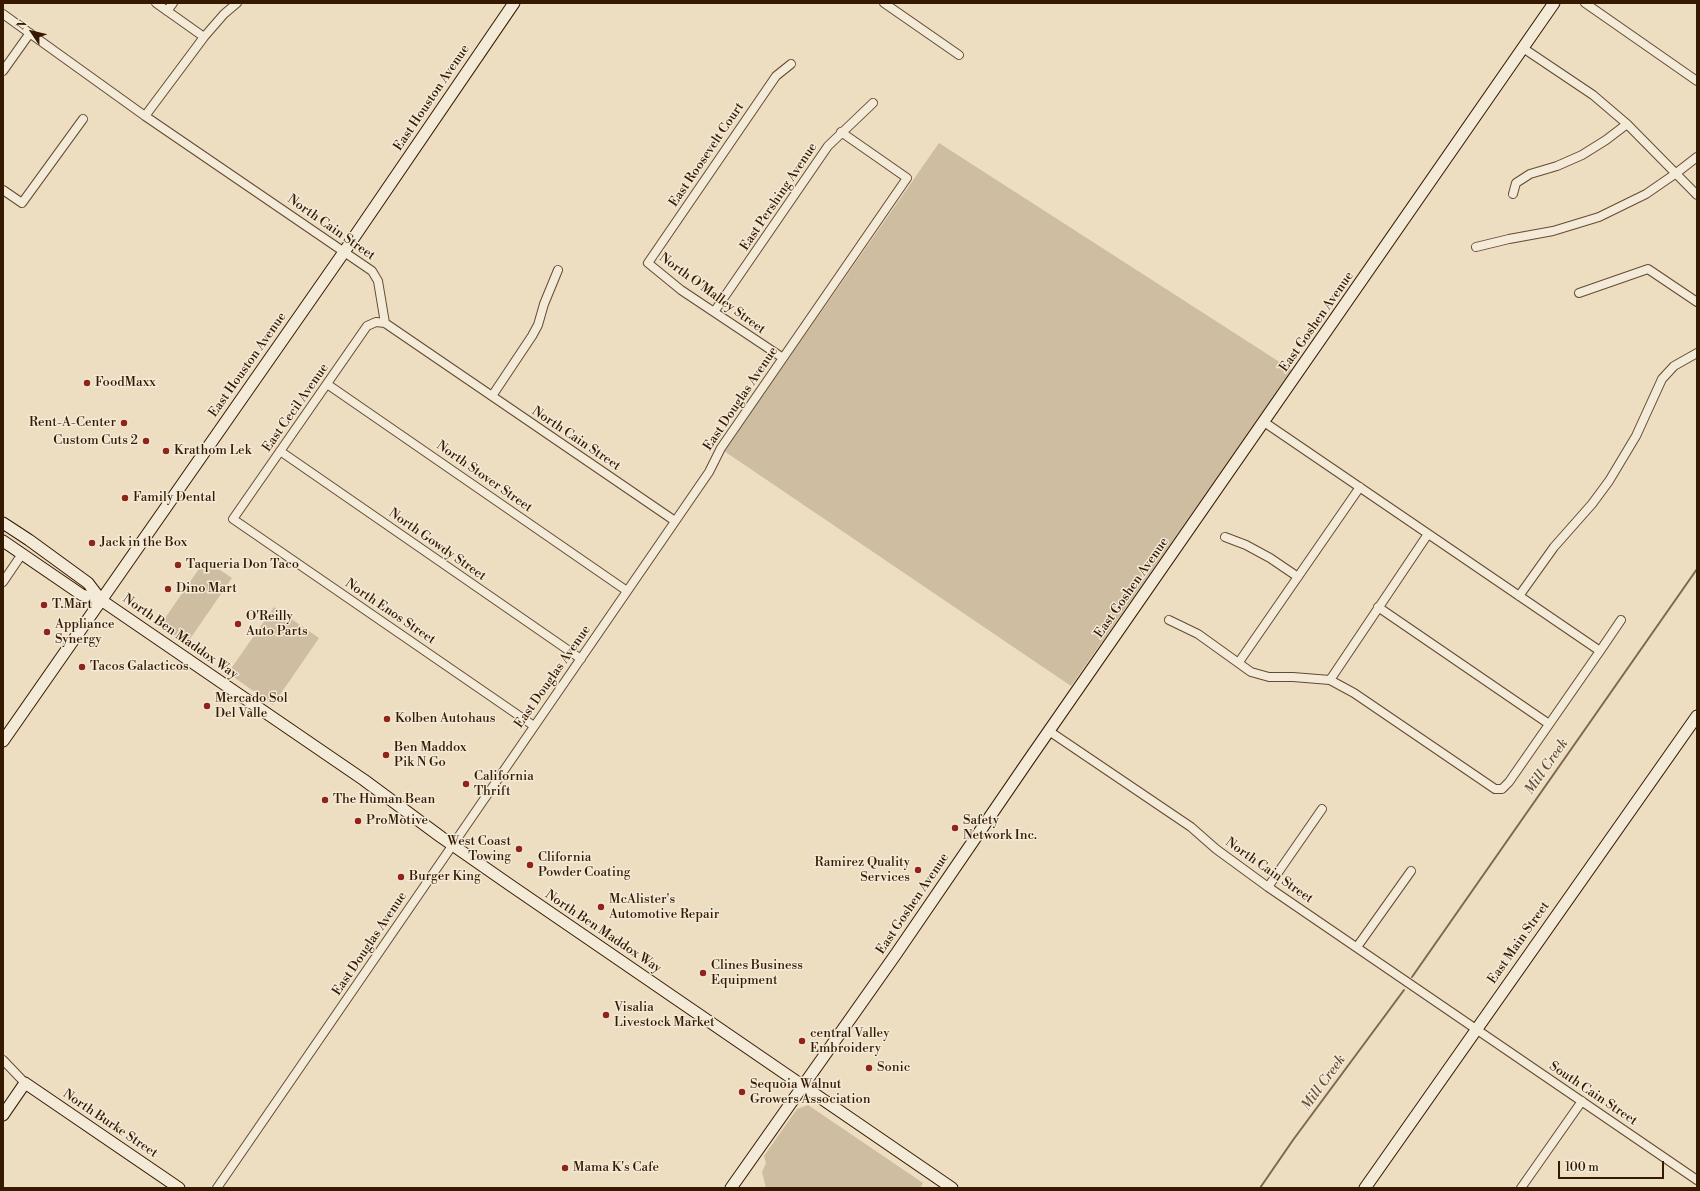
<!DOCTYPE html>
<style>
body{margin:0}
#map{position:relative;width:1700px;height:1191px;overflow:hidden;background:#eddec2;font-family:"Libre Bodoni",serif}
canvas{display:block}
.frame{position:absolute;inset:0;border:4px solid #361901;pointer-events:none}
.north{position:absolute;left:12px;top:12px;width:40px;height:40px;-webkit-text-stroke:3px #f3ead7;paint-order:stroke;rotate:305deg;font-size:11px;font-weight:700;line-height:16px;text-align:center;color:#361901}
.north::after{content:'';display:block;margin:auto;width:14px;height:18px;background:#361901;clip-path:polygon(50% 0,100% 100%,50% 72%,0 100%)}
.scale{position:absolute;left:1558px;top:1161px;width:106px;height:18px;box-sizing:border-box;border:2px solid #361901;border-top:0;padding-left:5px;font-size:12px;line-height:14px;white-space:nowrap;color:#361901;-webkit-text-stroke:3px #f3ead7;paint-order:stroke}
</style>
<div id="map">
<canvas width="1700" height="1191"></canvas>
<div class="frame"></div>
<div class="north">N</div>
<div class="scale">100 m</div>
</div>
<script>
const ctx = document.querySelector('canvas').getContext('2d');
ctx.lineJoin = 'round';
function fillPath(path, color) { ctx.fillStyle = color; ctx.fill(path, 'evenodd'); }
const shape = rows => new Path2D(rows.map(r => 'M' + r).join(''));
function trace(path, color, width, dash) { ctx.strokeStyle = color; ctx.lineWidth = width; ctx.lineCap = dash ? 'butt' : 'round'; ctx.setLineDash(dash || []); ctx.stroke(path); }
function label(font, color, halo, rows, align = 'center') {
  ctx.font = font + ' "Libre Bodoni",serif'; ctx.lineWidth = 3; ctx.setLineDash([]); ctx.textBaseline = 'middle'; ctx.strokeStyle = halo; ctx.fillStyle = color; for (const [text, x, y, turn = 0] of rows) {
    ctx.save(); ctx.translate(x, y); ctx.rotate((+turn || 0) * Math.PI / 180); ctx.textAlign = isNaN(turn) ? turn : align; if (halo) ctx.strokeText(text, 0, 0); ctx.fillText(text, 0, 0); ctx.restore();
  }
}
fillPath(shape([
 [939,143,1292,370,1071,686,724,451],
 [205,560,232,578,190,639,182,642,164,629,161,624],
 [274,607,319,638,273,705,228,673],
 [808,1105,923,1183,920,1188,766,1188,762,1172,766,1163,764,1156,797,1109]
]), '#cebda1');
trace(shape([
 [1412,977,1697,569],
 [1260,1188,1293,1140,1404,990]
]), '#7f674d', 2);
const street = shape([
 [156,3,204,37],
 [884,3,959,55],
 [1585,3,1697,81],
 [167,11,173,3],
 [3,14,145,116,372,271,378,281,385,323,675,521],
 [1523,48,1593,95,1627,124,1697,195],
 [3,71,30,33],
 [145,116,204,37,224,14,237,3],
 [3,190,22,203,83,119],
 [1513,194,1516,183,1530,174,1557,166,1582,155,1606,140,1627,124],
 [1476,247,1509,239,1553,231,1599,217,1646,194,1675,174,1697,157],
 [1579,293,1648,269,1697,302],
 [714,312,828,146,873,103],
 [385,323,376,322,367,326,233,519,534,726],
 [783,358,681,290,648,263,776,76,791,64],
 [327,384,627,591],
 [492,396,532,336,538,325,544,304,558,270],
 [1264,422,1600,651,1621,620],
 [280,451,581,659],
 [1225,537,1246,545,1270,558,1298,577],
 [3,582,22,554],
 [1519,596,1554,547,1592,504,1609,481,1636,436,1662,379,1674,366,1697,353],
 [1378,607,1549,724],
 [1169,620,1198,634,1251,672,1269,677,1293,677,1330,680,1428,534],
 [1239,662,1360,487],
 [1330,680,1354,693,1495,789,1502,789,1509,782,1600,651],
 [1049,731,1191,827,1216,849,1268,887,1697,1180],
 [1268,887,1322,809],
 [1357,947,1411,871],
 [3,1060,25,1083],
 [217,1188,709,472,721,448,907,178,841,132],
 [1521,1188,1582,1101]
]);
const secondary = shape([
 [3,523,29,540,88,583,101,600,364,780,441,837,510,885,952,1188],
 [3,541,82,595,101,600],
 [3,741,344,252,514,3],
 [3,1115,25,1083,179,1188],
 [731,1188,896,954,1028,761,1554,3],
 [1365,1188,1697,716]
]);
trace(street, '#644a31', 10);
trace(secondary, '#361901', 13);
trace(street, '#f3ead7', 8);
trace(secondary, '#f3ead7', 11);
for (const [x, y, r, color] of [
 [87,383,4,"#8f2418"],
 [124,423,4,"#8f2418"],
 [146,441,4,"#8f2418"],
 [166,451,4,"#8f2418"],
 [125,498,4,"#8f2418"],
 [92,543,4,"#8f2418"],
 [178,565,4,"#8f2418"],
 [168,589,4,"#8f2418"],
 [44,605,4,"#8f2418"],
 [238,624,4,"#8f2418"],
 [47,632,4,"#8f2418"],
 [82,667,4,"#8f2418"],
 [207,706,4,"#8f2418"],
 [387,719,4,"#8f2418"],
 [386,755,4,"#8f2418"],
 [466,784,4,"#8f2418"],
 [325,800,4,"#8f2418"],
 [358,821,4,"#8f2418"],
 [955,828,4,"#8f2418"],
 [519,849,4,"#8f2418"],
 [530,865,4,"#8f2418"],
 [918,870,4,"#8f2418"],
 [401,877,4,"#8f2418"],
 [601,907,4,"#8f2418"],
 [703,973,4,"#8f2418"],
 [606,1015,4,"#8f2418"],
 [802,1041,4,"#8f2418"],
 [869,1068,4,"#8f2418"],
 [742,1092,4,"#8f2418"],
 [565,1168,4,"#8f2418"]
]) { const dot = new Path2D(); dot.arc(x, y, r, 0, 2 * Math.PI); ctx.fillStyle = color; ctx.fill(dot); trace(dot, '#f3ead7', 1.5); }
label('13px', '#361901', '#f3ead7', [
 ["East Houston Avenue",432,98,-56],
 ["East Roosevelt Court",707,155,-56],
 ["East Pershing Avenue",779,197,-56],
 ["North Cain Street",331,228,35],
 ["North O'Malley Street",712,294,36],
 ["East Goshen Avenue",1317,322,-55],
 ["East Houston Avenue",248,365,-55],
 ["East Douglas Avenue",741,399,-56],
 ["East Cecil Avenue",296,408,-55],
 ["North Cain Street",576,439,34],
 ["North Stover Street",484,477,35],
 ["North Gowdy Street",437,545,35],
 ["East Goshen Avenue",1132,588,-55],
 ["North Enos Street",390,612,34],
 ["North Ben Maddox Way",180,637,35],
 ["East Douglas Avenue",553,677,-55],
 ["North Cain Street",1269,871,35],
 ["East Goshen Avenue",913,904,-56],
 ["North Ben Maddox Way",603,932,34],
 ["East Main Street",1519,943,-55],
 ["East Douglas Avenue",370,944,-56],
 ["South Cain Street",1593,1094,34],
 ["North Burke Street",110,1124,34]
]);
label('13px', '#361901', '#f3ead7', [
 ["FoodMaxx",95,383],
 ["Rent-A-Center",116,423,"right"],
 ["Custom Cuts 2",138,441,"right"],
 ["Krathom Lek",174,451],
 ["Family Dental",133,498],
 ["Jack in the Box",100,543],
 ["Taqueria Don Taco",186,565],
 ["Dino Mart",176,589],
 ["T.Mart",52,605],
 ["O'Reilly",246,617],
 ["Auto Parts",246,632],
 ["Appliance",55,625],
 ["Synergy",55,640],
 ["Tacos Galacticos",90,667],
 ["Mercado Sol",215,699],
 ["Del Valle",215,714],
 ["Kolben Autohaus",395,719],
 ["Ben Maddox",394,748],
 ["Pik N Go",394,763],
 ["California",474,777],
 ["Thrift",474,792],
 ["The Human Bean",333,800],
 ["ProMotive",366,821],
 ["Safety",963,821],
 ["Network Inc.",963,836],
 ["West Coast",511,842,"right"],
 ["Towing",511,857,"right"],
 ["Clifornia",538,858],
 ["Powder Coating",538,873],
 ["Ramirez Quality",910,863,"right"],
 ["Services",910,878,"right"],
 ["Burger King",409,877],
 ["McAlister's",609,900],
 ["Automotive Repair",609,915],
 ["Clines Business",711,966],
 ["Equipment",711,981],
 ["Visalia",614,1008],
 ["Livestock Market",614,1023],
 ["central Valley",810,1034],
 ["Embroidery",810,1049],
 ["Sonic",877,1068],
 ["Sequoia Walnut",750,1085],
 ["Growers Association",750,1100],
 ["Mama K's Cafe",573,1168]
], 'left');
label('italic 14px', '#664d34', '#f3ead7', [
 ["Mill Creek",1547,767,-55],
 ["Mill Creek",1324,1083,-54]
]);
</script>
